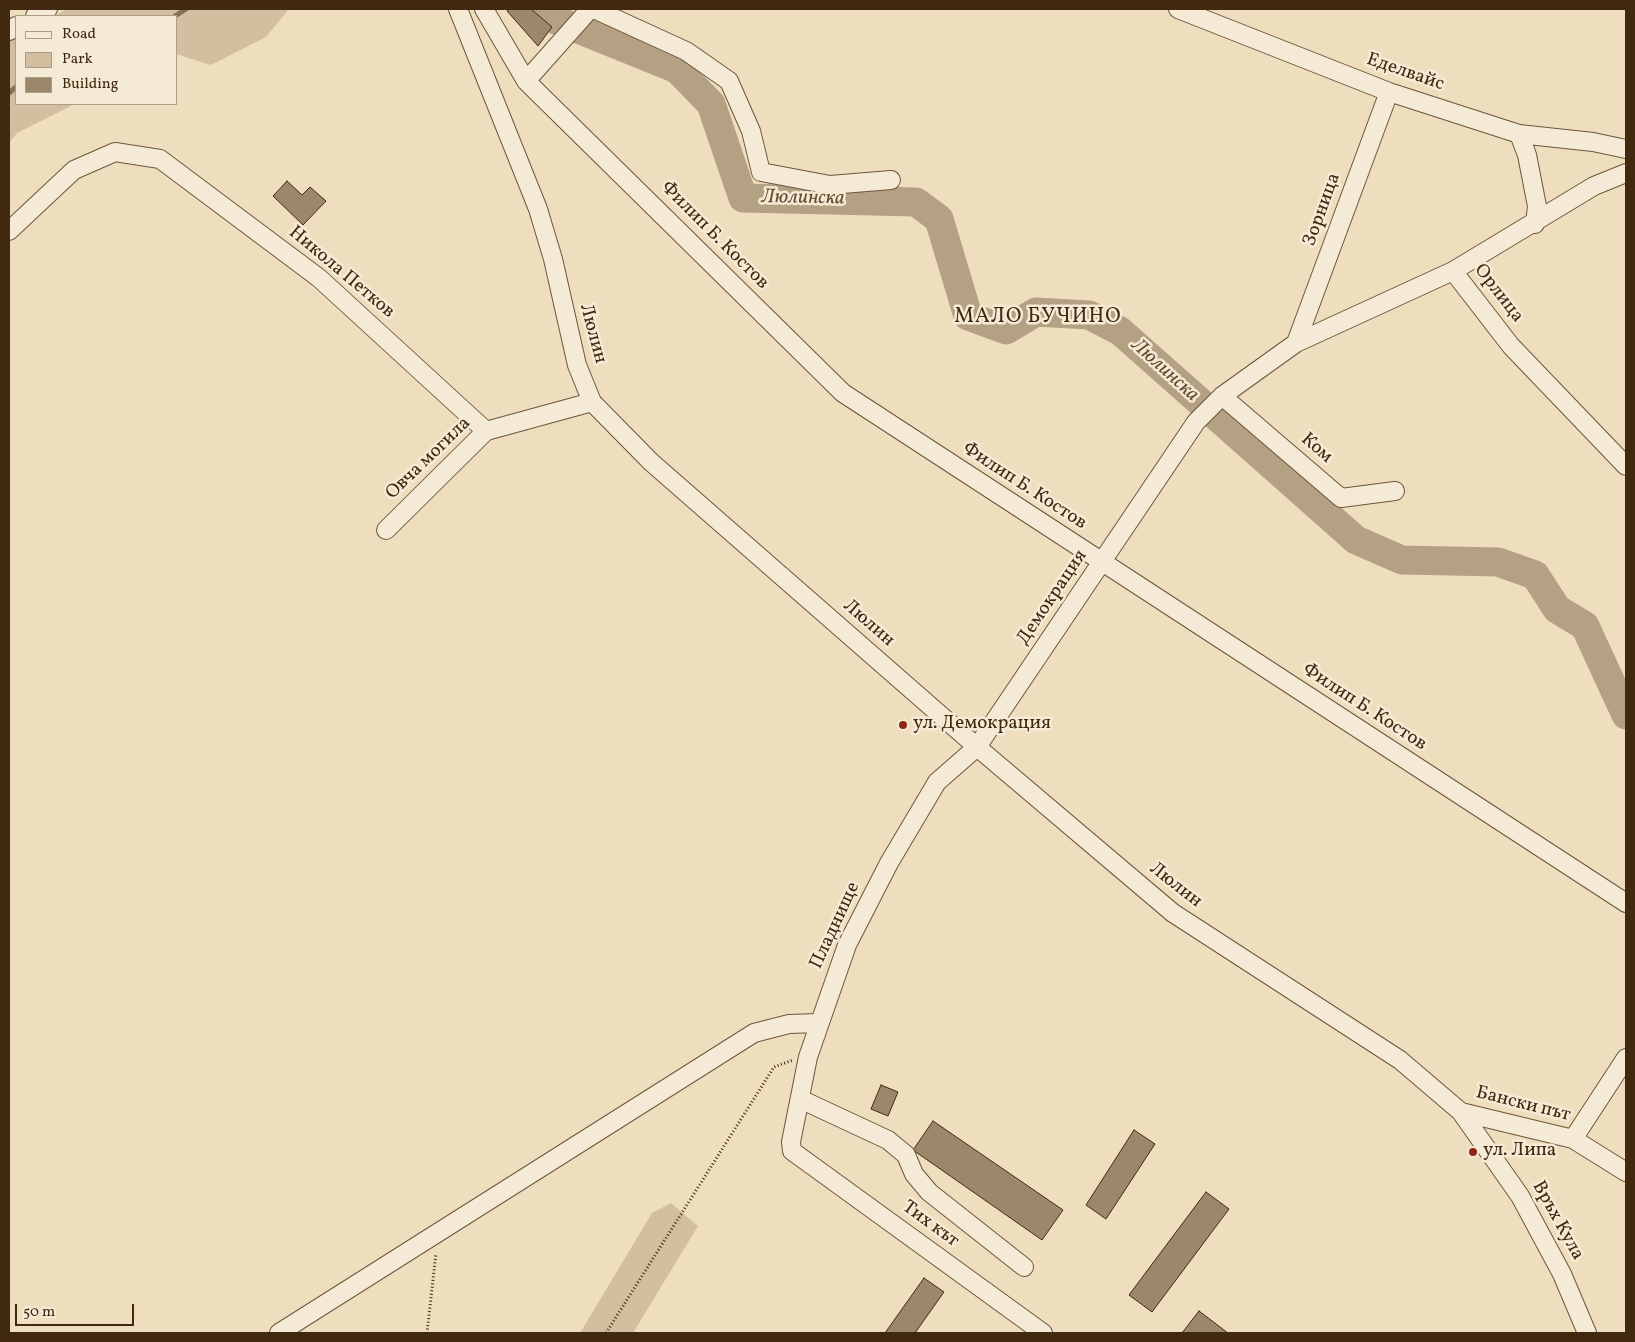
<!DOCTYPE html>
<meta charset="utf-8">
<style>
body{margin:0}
#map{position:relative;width:1635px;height:1342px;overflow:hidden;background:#efdebe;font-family:Vollkorn,serif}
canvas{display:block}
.frame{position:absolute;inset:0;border:10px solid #412910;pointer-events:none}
.legend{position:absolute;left:15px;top:15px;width:162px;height:90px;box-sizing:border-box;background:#f5ead5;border:1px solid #ad9d86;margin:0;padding:6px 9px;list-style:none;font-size:15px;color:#412910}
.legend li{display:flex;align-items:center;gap:10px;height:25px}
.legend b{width:25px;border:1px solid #ad9d86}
.scale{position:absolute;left:15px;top:1304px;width:119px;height:22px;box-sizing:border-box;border:2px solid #412910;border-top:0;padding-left:6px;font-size:15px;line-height:18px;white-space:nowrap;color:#412910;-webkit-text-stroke:4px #f5ead5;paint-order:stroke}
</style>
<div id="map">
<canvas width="1635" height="1342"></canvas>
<div class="frame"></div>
<ul class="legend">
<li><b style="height:6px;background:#f5ead5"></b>Road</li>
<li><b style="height:14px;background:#d1bfa0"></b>Park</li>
<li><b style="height:14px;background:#9b876a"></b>Building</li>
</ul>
<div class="scale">50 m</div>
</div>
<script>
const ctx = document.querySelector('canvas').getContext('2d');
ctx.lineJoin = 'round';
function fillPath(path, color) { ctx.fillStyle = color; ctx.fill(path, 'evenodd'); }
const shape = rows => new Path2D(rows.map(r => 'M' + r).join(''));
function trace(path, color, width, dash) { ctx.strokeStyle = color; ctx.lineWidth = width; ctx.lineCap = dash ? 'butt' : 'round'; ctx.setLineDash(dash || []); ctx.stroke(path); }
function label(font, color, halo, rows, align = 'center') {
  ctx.font = font + ' Vollkorn,serif'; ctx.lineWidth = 5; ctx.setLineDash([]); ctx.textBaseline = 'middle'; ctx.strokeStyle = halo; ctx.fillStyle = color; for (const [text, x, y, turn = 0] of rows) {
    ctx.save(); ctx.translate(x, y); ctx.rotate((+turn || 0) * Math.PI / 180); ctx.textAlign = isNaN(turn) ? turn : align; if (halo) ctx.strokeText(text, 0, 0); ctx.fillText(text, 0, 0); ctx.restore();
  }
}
fillPath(shape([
 [68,9,289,9,266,37,211,65,176,54,176,16,54,16],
 [16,36,16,104,75,104,17,133,9,143,9,40],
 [671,1203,698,1226,633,1333,580,1333,652,1213]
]), '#d1bfa0');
trace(shape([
 [175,16,186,9],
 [9,93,16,87]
]), '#867055', 5);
trace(shape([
 [540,9,556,20,677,69,711,104,743,198,916,202,939,219,968,316,1006,330,1036,312,1089,315,1120,331,1356,540,1402,560,1498,562,1535,575,1557,609,1585,626,1626,715]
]), '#b4a083', 29);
const building = shape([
 [510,9,531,9,552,27,538,46,507,11,510,9],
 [287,181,302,195,310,187,326,201,303,225,273,196,287,181],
 [881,1085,898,1092,888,1116,871,1109,881,1085],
 [933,1121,1063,1210,1042,1240,913,1150,933,1121],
 [1134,1130,1155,1144,1106,1219,1086,1205,1134,1130],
 [1206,1192,1229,1209,1152,1312,1129,1295,1206,1192],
 [924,1278,944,1292,915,1333,885,1333,924,1278],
 [1199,1311,1228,1333,1182,1333,1199,1311]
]);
fillPath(building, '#9b876a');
trace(building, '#412910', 1);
const minor = shape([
 [458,9,538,209,553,259,577,365,592,402,651,462,977,747,1173,913,1400,1060,1461,1112,1520,1196,1562,1274,1587,1333],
 [484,9,526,81,843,393,1626,903],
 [594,9,686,51,729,81,751,131,761,172,830,185,891,180],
 [1178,9,1389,92,1519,134,1593,142,1626,149],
 [35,16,48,9],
 [9,31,16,26],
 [526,81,590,9],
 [1519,134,1527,155,1537,206,1535,224],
 [1626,173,1594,186,1453,271,1511,346,1626,466],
 [9,231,74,170,115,152,160,159,319,278,486,431],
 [1296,343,1389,92],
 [1222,396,1341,498,1395,491],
 [386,530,486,431,592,402],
 [800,1099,888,1140,906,1155,914,1174,929,1192,1024,1267],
 [1461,1112,1573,1139,1626,1172],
 [1573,1139,1626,1058],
 [279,1333,754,1033,789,1024,818,1023],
 [1043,1333,792,1151,791,1142,808,1057,847,945,889,863,937,782,977,747,1196,422,1222,396,1296,343,1453,271]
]);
trace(minor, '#6c563c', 20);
trace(shape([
 [427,1333,436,1253],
 [606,1333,774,1067,793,1060]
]), '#412910', 3, [1, 2.5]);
trace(minor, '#f5ead5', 18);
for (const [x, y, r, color] of [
 [903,725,5,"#8f2418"],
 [1473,1152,5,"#8f2418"]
]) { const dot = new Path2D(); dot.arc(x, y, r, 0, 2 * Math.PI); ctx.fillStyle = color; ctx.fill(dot); trace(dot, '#f5ead5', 2); }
label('19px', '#412910', '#f5ead5', [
 ["Еделвайс",1405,73,19],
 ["Зорница",1323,210,-70],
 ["Филип Б. Костов",714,236,45],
 ["Никола Петков",341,273,40],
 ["Орлица",1498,294,52],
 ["Люлин",592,334,75],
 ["Ком",1316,449,41],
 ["Овча могила",429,459,-44],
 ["Филип Б. Костов",1024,487,33],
 ["Демокрация",1053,598,-56],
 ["Люлин",868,624,41],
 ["Филип Б. Костов",1364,708,33],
 ["Люлин",1175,886,38],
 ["Пладнище",836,926,-65],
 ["Бански път",1523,1105,14],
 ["Връх Кула",1557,1221,61],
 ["Тих кът",930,1225,36]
]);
label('19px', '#412910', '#f5ead5', [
 ["ул. Демокрация",913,725],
 ["ул. Липа",1483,1152]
], 'left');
label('italic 20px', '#644d32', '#f5ead5', [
 ["Люлинска",803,199,1],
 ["Люлинска",1164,371,42]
]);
ctx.letterSpacing = '1px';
label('21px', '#412910', '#f5ead5', [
 ["МАЛО БУЧИНО",1038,318]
]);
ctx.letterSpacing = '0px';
</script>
